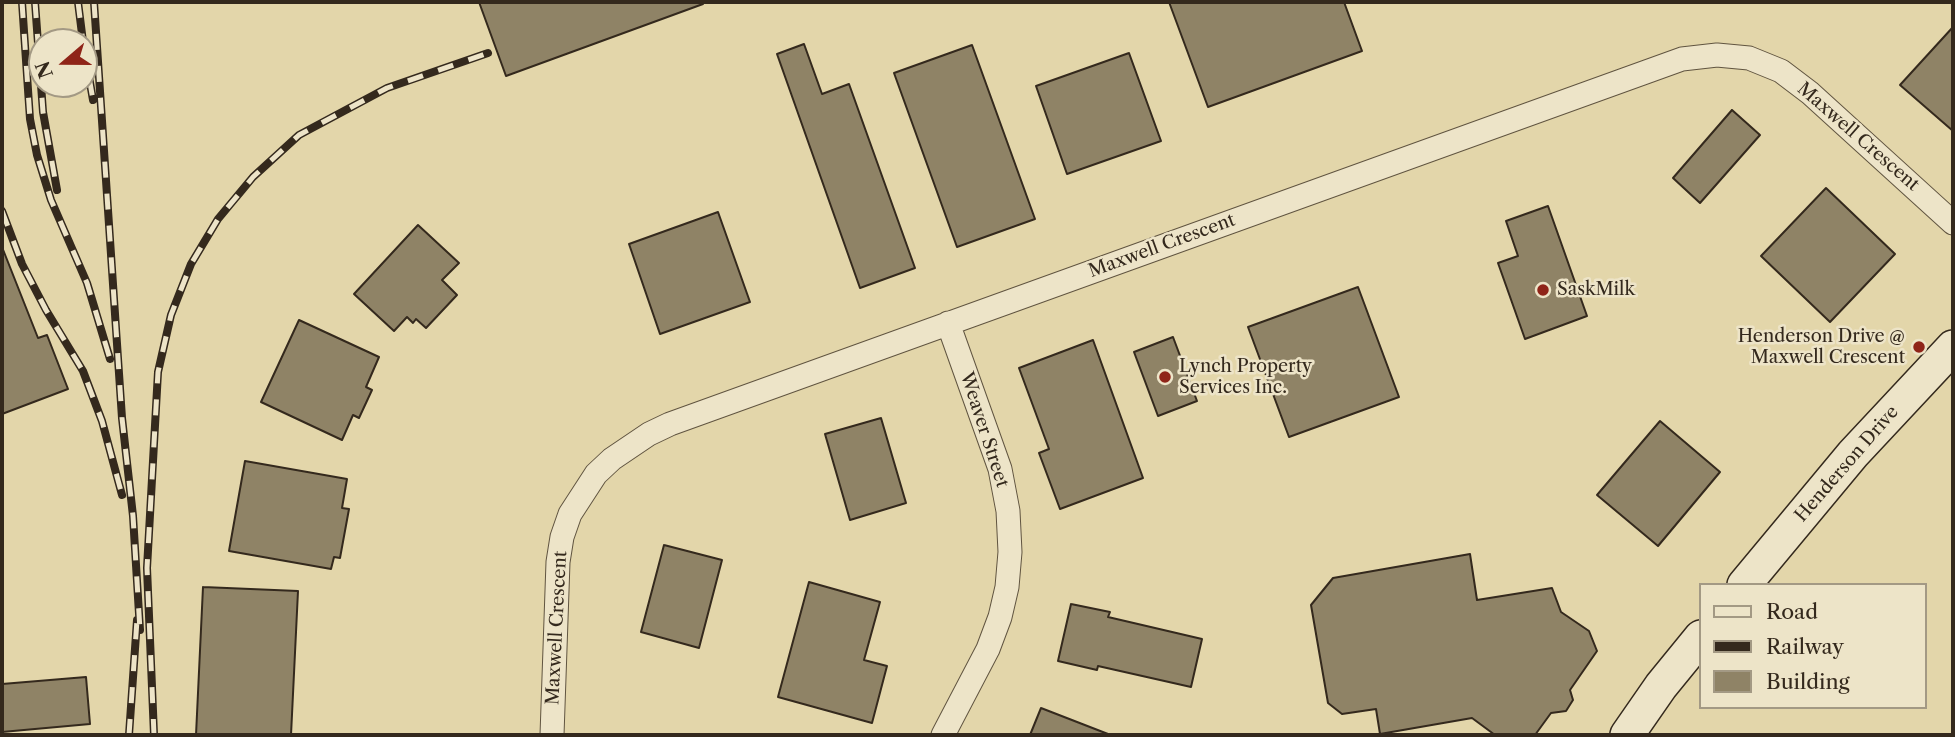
<!DOCTYPE html>
<style>
body{margin:0}
#map{position:relative;width:1955px;height:737px;overflow:hidden;background:#e3d6aa;font-family:"Libre Caslon Text",serif}
canvas{display:block}
.frame{position:absolute;inset:0;border:4px solid #34291d;pointer-events:none}
.legend{position:absolute;left:1699px;top:583px;width:228px;height:126px;box-sizing:border-box;background:#ede4c8;border:2px solid #a39984;margin:0;padding:9px 12px;list-style:none;font-size:21px;color:#34291d}
.legend li{display:flex;align-items:center;gap:14px;height:35px}
.legend b{width:35px;border:2px solid #a39984}
.north{position:absolute;left:28px;top:28px;width:70px;height:70px;box-sizing:border-box;background:#ede4c8;border:2px solid #a39984;border-radius:50%;rotate:250deg;font-size:19px;font-weight:700;line-height:28px;text-align:center;color:#34291d}
.north::after{content:'';display:block;margin:auto;width:24px;height:32px;background:#8f2418;clip-path:polygon(50% 0,100% 100%,50% 72%,0 100%)}
</style>
<div id="map">
<canvas width="1955" height="737"></canvas>
<div class="frame"></div>
<ul class="legend">
<li><b style="height:9px;background:#ede4c8"></b>Road</li>
<li><b style="height:9px;background:#34291d"></b>Railway</li>
<li><b style="height:19px;background:#8f8366"></b>Building</li>
</ul>
<div class="north">N</div>
</div>
<script>
const ctx = document.querySelector('canvas').getContext('2d');
ctx.lineJoin = 'round';
function fillPath(path, color) { ctx.fillStyle = color; ctx.fill(path, 'evenodd'); }
const shape = rows => new Path2D(rows.map(r => 'M' + r).join(''));
function trace(path, color, width, dash) { ctx.strokeStyle = color; ctx.lineWidth = width; ctx.lineCap = dash ? 'butt' : 'round'; ctx.setLineDash(dash || []); ctx.stroke(path); }
function label(font, color, halo, rows, align = 'center') {
  ctx.font = font + ' "Libre Caslon Text",serif'; ctx.lineWidth = 5; ctx.setLineDash([]); ctx.textBaseline = 'middle'; ctx.strokeStyle = halo; ctx.fillStyle = color; for (const [text, x, y, turn = 0] of rows) {
    ctx.save(); ctx.translate(x, y); ctx.rotate((+turn || 0) * Math.PI / 180); ctx.textAlign = isNaN(turn) ? turn : align; if (halo) ctx.strokeText(text, 0, 0); ctx.fillText(text, 0, 0); ctx.restore();
  }
}
const building = shape([
 [479,2,703,2,703,4,506,76,479,2],
 [1169,2,1344,2,1362,51,1208,107,1169,2],
 [1953,27,1953,131,1900,85,1953,27],
 [804,44,822,94,849,84,915,268,860,288,777,54,804,44],
 [972,45,1035,219,957,247,894,73,972,45],
 [1129,53,1161,141,1067,174,1036,86,1129,53],
 [1732,110,1760,135,1700,203,1673,178,1732,110],
 [1826,188,1895,254,1830,322,1761,256,1826,188],
 [1548,206,1587,316,1525,339,1498,263,1518,256,1506,221,1548,206],
 [718,212,750,302,660,334,629,244,718,212],
 [418,225,459,263,442,280,457,295,426,328,416,319,413,323,407,317,394,331,354,294,418,225],
 [2,247,38,338,47,335,68,389,2,414,2,247],
 [1358,287,1399,397,1289,437,1248,327,1358,287],
 [299,320,379,357,366,387,372,390,359,418,353,415,342,440,261,402,299,320],
 [1173,337,1197,401,1158,416,1134,352,1173,337],
 [1093,340,1143,478,1060,509,1039,453,1049,449,1019,368,1093,340],
 [881,418,906,503,850,520,825,434,881,418],
 [1660,421,1720,472,1658,546,1597,495,1660,421],
 [245,461,347,479,342,508,349,509,340,558,334,557,331,569,229,551,245,461],
 [664,545,722,560,699,648,641,632,664,545],
 [1470,554,1477,600,1552,588,1561,612,1589,631,1597,651,1570,690,1573,700,1566,711,1551,713,1535,735,1495,735,1472,718,1380,734,1376,709,1342,714,1328,703,1311,605,1333,578,1470,554],
 [809,582,880,602,864,660,887,666,872,723,778,697,809,582],
 [203,587,298,591,291,735,196,735,203,587],
 [1071,604,1110,612,1108,617,1202,639,1191,687,1098,666,1097,670,1058,661,1071,604],
 [86,677,90,724,2,732,2,684,86,677],
 [1041,708,1108,734,1107,735,1030,735,1041,708]
]);
fillPath(building, '#8f8366');
trace(building, '#34291d', 2);
const street = shape([
 [552,735,558,562,562,537,570,514,596,474,612,459,649,434,670,424,1682,59,1717,55,1749,58,1781,71,1810,93,1953,223],
 [943,735,988,649,1000,617,1007,587,1010,552,1008,511,1000,469,948,323]
]);
const secondary = shape([
 [1744,585,1853,454,1953,347],
 [1627,735,1661,686,1701,637]
]);
trace(street, '#605440', 25);
trace(secondary, '#34291d', 36);
trace(street, '#ede4c8', 23);
trace(secondary, '#ede4c8', 33);
const rail = shape([
 [22,2,30,119,37,155,51,200,87,283,110,359],
 [35,2,43,112,57,190],
 [78,2,83,42],
 [94,2,122,418,133,516,140,630],
 [84,48,93,100],
 [2,211,22,264,46,310,83,371,102,421,122,495],
 [129,735,137,620],
 [154,735,147,568,158,372,171,315,191,264,218,219,253,177,299,135,387,88,488,53]
]);
trace(rail, '#34291d', 8);
trace(rail, '#ede4c8', 5, [16]);
for (const [x, y, r, color] of [
 [1543,290,7,"#8f2418"],
 [1919,347,7,"#8f2418"],
 [1165,377,7,"#8f2418"]
]) { const dot = new Path2D(); dot.arc(x, y, r, 0, 2 * Math.PI); ctx.fillStyle = color; ctx.fill(dot); trace(dot, '#ede4c8', 2.5); }
label('18px', '#34291d', '#ede4c8', [
 ["Maxwell Crescent",1858,137,41],
 ["Maxwell Crescent",1162,246,-20],
 ["Weaver Street",984,430,72],
 ["Henderson Drive",1847,464,-49],
 ["Maxwell Crescent",557,628,-87]
]);
label('18px', '#34291d', '#ede4c8', [
 ["SaskMilk",1557,290],
 ["Henderson Drive @",1905,337,"right"],
 ["Maxwell Crescent",1905,358,"right"],
 ["Lynch Property",1179,367],
 ["Services Inc.",1179,388]
], 'left');
</script>
